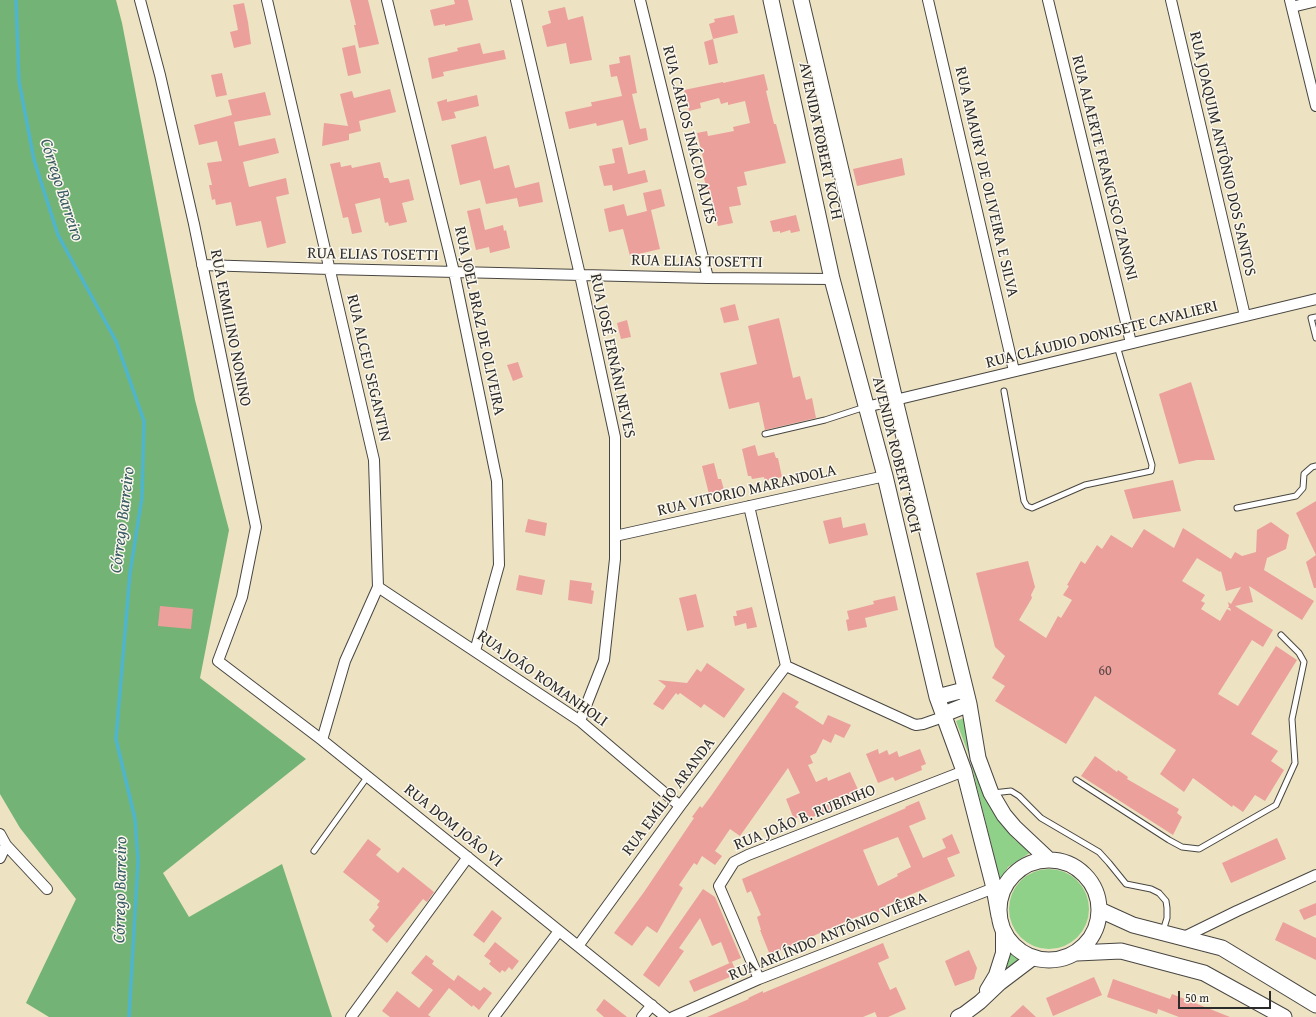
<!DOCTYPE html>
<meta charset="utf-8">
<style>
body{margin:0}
#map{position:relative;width:1316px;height:1017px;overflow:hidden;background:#ede2c2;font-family:"Gentium Book Plus",serif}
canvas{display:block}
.scale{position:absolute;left:1178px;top:991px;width:93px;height:18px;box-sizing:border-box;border:2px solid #2b2b2b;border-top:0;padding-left:5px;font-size:12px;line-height:14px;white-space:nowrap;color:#2b2b2b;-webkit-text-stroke:3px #fbf7ec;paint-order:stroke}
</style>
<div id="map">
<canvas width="1316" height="1017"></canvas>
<div class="scale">50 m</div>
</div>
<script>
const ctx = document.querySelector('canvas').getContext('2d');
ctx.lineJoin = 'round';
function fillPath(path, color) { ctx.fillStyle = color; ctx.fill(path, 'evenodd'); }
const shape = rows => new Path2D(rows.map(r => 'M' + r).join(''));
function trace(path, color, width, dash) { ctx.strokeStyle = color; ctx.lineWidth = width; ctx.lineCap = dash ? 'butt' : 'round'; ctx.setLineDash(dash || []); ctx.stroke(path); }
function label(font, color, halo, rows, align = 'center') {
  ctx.font = font + ' "Gentium Book Plus",serif'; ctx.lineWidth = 3; ctx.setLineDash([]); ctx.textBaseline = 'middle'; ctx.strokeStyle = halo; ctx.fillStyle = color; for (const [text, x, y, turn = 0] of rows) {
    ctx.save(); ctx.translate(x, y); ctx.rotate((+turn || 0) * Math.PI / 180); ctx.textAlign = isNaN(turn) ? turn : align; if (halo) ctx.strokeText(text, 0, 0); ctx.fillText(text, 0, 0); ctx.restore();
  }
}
fillPath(shape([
 [964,718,996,816,1015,840,1031,852,1008,867,1000,880,969,755,956,721],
 '1009 909a40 40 0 1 1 80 0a40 40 0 1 1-80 0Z',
 [1008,949,1020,960,1003,972]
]), '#8fd189');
fillPath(shape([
 [0,0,116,0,122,23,195,400,229,530,200,678,306,759,163,873,189,917,282,864,332,1017,49,1017,26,1003,76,899,20,828,0,794]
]), '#73b375');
trace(shape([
 [16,0,19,81,34,160,58,235,116,341,144,421,142,497,130,573,116,739,135,819,138,861,129,1017]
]), '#4fb5cd', 3.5);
fillPath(shape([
 [350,0,368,0,379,44,359,48,354,25,356,25],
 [454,0,468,0,473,20,445,26,445,24,434,26,430,10,455,4],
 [244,3,248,22,251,44,234,48,230,32,238,30,233,5],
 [565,7,568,20,583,16,592,60,570,64,566,43,547,47,542,26,551,23,548,11],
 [734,15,738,33,713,39,709,24,715,22,714,19],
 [713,39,718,63,709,65,704,42],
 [480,43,483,54,504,50,506,59,443,72,444,76,432,79,428,58,458,51,457,48],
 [355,45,361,73,348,76,342,48],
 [630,55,637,93,632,94,640,129,646,128,648,140,629,145,623,120,597,126,596,123,569,129,565,112,592,106,591,102,593,102,622,96,617,76,611,77,609,65,620,63,619,57],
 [222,73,227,95,216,97,211,75],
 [764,74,768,90,766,91,774,124,776,124,786,163,744,172,747,185,737,187,741,205,729,207,733,223,718,226,703,175,707,174,697,133,707,131,708,136,734,131,733,127,750,123,745,101,728,105,728,102,721,104,719,98,700,103,701,108,689,111,684,90,723,82,723,83],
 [390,89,396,112,359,121,361,131,349,134,349,140,322,146,324,123,348,126,340,94,352,91,354,98],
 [265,92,271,115,234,122,239,146,275,138,279,153,243,162,249,187,286,178,289,194,276,197,286,243,267,248,261,221,236,226,231,202,216,205,215,199,212,200,209,185,212,185,207,163,222,161,217,141,199,145,194,125,232,115,228,100],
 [477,95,479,106,454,112,456,118,442,121,437,102,447,99,447,102],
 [486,136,494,169,509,165,515,188,539,182,543,202,519,207,517,198,486,204,480,180,460,185,451,145],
 [622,147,628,174,645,170,648,182,613,191,612,185,604,186,599,166,615,163,612,149],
 [902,158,905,175,857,186,853,169],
 [340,162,341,167,351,165,352,168,380,162,384,178,388,178,390,183,409,179,414,200,402,203,407,222,389,226,388,222,385,223,380,198,355,204,362,232,352,234,348,217,343,218,330,164],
 [661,189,665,206,651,210,660,249,630,256,623,229,609,232,604,209,624,204,627,216,647,211,643,193],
 [480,208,485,230,503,225,504,231,506,230,510,248,490,253,489,247,476,250,467,211],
 [796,215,800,231,791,233,790,230,780,233,780,231,773,232,770,221],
 [735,304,739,320,724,323,720,308],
 [779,318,793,378,800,376,806,400,812,398,816,418,765,430,759,402,729,409,720,373,757,364,748,326],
 [627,320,631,337,621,339,617,323],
 [518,362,523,377,513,381,507,365],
 [1191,382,1215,460,1197,460,1179,464,1159,394],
 [755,445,758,456,774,452,776,458,778,458,782,477,765,481,764,477,752,479,751,476,748,476,742,449],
 [714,463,718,479,721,479,724,490,709,494,702,466],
 [1173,480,1181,511,1133,519,1124,490],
 [1316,501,1316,555,1296,513],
 [841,517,843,528,865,523,868,535,829,544,823,521],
 [528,519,547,523,545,536,525,532],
 [1271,522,1289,535,1286,549,1267,558,1264,570,1314,601,1302,620,1249,586,1253,602,1235,606,1273,630,1263,647,1252,640,1218,694,1238,706,1276,646,1297,660,1251,734,1278,751,1271,761,1284,770,1265,801,1255,795,1243,812,1233,805,1232,807,1193,778,1184,792,1160,774,1176,750,1095,696,1066,744,995,701,1005,686,992,678,1005,656,995,647,976,573,1028,561,1035,587,1031,595,1032,598,1019,620,1046,638,1058,616,1061,618,1072,600,1063,595,1069,586,1067,585,1081,561,1085,564,1097,545,1102,549,1111,535,1132,548,1144,529,1174,548,1183,528,1231,559,1235,552,1242,556,1256,552,1257,530],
 [1197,558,1220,572,1221,571,1226,591,1241,587,1231,604,1228,602,1229,606,1228,608,1230,608,1231,611,1227,609,1220,621,1201,609,1205,603,1201,601,1205,595,1182,581],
 [1316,555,1316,588,1314,588,1306,562],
 [519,575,545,580,542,595,516,590],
 [570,580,592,583,591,590,594,591,592,604,568,600],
 [696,594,704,627,687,631,679,598],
 [895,596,898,610,865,618,867,627,848,631,846,620,849,619,847,611,874,604,873,601],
 [160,606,193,609,191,629,158,626],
 [752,607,757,627,747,629,746,623,735,626,733,616,737,616,736,611],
 [707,663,745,689,724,718,704,704,701,708,680,693,678,695,676,693,663,710,653,704,666,686,658,680,687,683,697,669,701,672],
 [783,692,799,702,795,707,823,725,828,715,851,725,844,738,835,734,831,743,823,739,816,753,810,756,813,763,808,765,816,782,827,777,828,781,850,772,861,796,803,821,800,816,794,819,786,799,800,793,788,768,740,836,730,829,715,851,722,856,715,865,702,856,697,865,694,863,679,885,683,888,657,933,647,926,632,946,614,933,644,892,694,818,692,817,700,806,702,808,711,796],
 [878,749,879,754,887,750,889,755,897,751,899,757,920,749,926,764,921,766,922,770,895,781,893,777,878,783,866,754],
 [1095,756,1117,772,1118,770,1128,777,1127,779,1179,809,1177,813,1182,817,1173,835,1081,776],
 [919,801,926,819,909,826,923,858,946,848,942,839,952,834,960,853,947,858,955,876,886,905,888,908,872,915,870,912,854,918,770,955,760,930,761,930,757,917,761,915,751,891,747,893,742,879,906,808,905,807],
 [898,837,911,867,897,874,898,876,878,886,863,850],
 [1277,838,1286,859,1231,883,1222,863],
 [368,839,381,849,376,855,398,873,403,867,434,892,427,902,423,899,387,943,372,930,375,926,369,920,379,907,377,905,380,901,343,872],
 [703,889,715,897,741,958,729,963,721,942,712,946,700,918,679,948,684,951,659,987,643,975],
 [1316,903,1316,915,1304,920,1299,910],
 [492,910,502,918,484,943,473,935],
 [1283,922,1316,938,1316,960,1275,940],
 [495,942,519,961,512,970,509,967,505,972,502,970,500,973,489,964,491,961,484,956],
 [883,943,889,958,878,963,890,990,896,987,906,1009,888,1017,877,1017,875,1012,863,1017,707,1017,749,999,748,998,763,991,763,993],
 [969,950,977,968,974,979,955,986,945,961],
 [426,955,434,961,432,964,454,981,458,975,480,991,484,987,492,993,479,1010,473,1005,472,1007,449,988,428,1015,431,1017,390,1017,382,1011,397,991,419,1008,433,990,411,973],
 [732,962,737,974,694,992,689,981],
 [1094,977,1102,995,1053,1016,1046,998],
 [1113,979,1170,999,1172,994,1230,1017,1179,1017,1158,1009,1157,1014,1107,997],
 [604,999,627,1017,604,1017,596,1010],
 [1023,1005,1036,1017,1010,1017]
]), '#eba09c');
const lane = shape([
 [1316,317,1311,318,1316,338],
 [1004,391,1024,501,1027,506,1032,508,1085,485,1151,471,1152,465,1117,346],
 [765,434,825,420,865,407],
 [1237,508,1296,496,1303,488,1304,474,1312,467,1316,466],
 [1076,780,1169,840,1182,847,1199,849,1276,805,1295,763,1292,719,1304,662,1299,653,1281,635],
 [993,793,1011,791,1019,796,1041,818,1099,852,1109,863,1126,884,1151,889,1159,893,1166,901,1167,908,1167,918,1163,931],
 [314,851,368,776]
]);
const street = shape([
 [140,0,160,75,194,224,256,527,242,597,218,661,322,740,666,1017],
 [267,0,374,460,378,587,345,661,322,740],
 [387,0,454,272,497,481,499,565,475,651],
 [516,0,580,275,615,437,615,559,604,660,580,721],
 [640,0,708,278],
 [928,0,1014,371],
 [1048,0,1131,343],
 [1171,0,1245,316],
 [1290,0,1316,106],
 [1292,7,1316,1],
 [202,265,330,269,708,278,832,279],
 [866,407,1316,299],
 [749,506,786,666],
 [615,536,885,476],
 [378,587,580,721,680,806],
 [786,666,913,724,916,725,923,724,943,717],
 [0,834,6,845,47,889],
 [0,858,6,845],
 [1184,937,1237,911,1316,875],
 [578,946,680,806,786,666],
 [759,979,719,886,734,862,748,855,964,771],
 [351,1017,468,857],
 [494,1017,559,931],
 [642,1017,652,1005],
 [673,1017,759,979,994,888]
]);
const secondary = shape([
 [987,990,996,975,1003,953,1003,930],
 [958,1017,964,1014,980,1002,1000,983,1033,958]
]);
const primary = shape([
 [771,0,832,279,885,476,937,697,964,771,994,888,999,916],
 [801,0,895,400,969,704,978,758,991,793,1004,815,1015,828,1048,859],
 [937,697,964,690],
 [943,717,949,712,969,704],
 '999 910a50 50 0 1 1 100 0a50 50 0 1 1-100 0Z',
 [1100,910,1133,925,1222,948,1316,1005],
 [1077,953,1121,951,1204,973,1284,1017]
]);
trace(lane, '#484642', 7);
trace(street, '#484642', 12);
trace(secondary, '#484642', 16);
trace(primary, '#484642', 17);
trace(lane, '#fff', 5);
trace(street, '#fff', 10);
trace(secondary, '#fff', 14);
trace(primary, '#fff', 15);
label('14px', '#5b4847', null, [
 ["60",1105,671]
]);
label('16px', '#2b2b2b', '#fbf7ec', [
 ["RUA CARLOS INÁCIO ALVES",689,135,76],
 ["AVENIDA ROBERT KOCH",820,141,78],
 ["RUA JOAQUIM ANTÔNIO DOS SANTOS",1222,154,77],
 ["RUA ALAERTE FRANCISCO ZANONI",1104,168,76],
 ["RUA AMAURY DE OLIVEIRA E SILVA",986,182,77],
 ["RUA ELIAS TOSETTI",373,255,1],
 ["RUA ELIAS TOSETTI",697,262,1],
 ["RUA JOEL BRAZ DE OLIVEIRA",479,321,78],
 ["RUA ERMILINO NONINO",230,328,79],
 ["RUA CLÁUDIO DONISETE CAVALIERI",1102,335,-14],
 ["RUA JOSÉ ERNÂNI NEVES",612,356,78],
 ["RUA ALCEU SEGANTIN",368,368,77],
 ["AVENIDA ROBERT KOCH",896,455,76],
 ["RUA VITORIO MARANDOLA",747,491,-13],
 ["RUA JOÃO ROMANHOLI",542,679,35],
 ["RUA EMÍLIO ARANDA",669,797,-53],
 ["RUA JOÃO B. RUBINHO",805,818,-22],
 ["RUA DOM JOÃO VI",453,826,39],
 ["RUA ARLÍNDO ANTÔNIO VIÊIRA",828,937,-22]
]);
label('italic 17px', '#385b64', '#fbf7ec', [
 ["Córrego Barreiro",61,190,72],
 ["Córrego Barreiro",123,520,-83],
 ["Córrego Barreiro",121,890,-89]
]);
</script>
